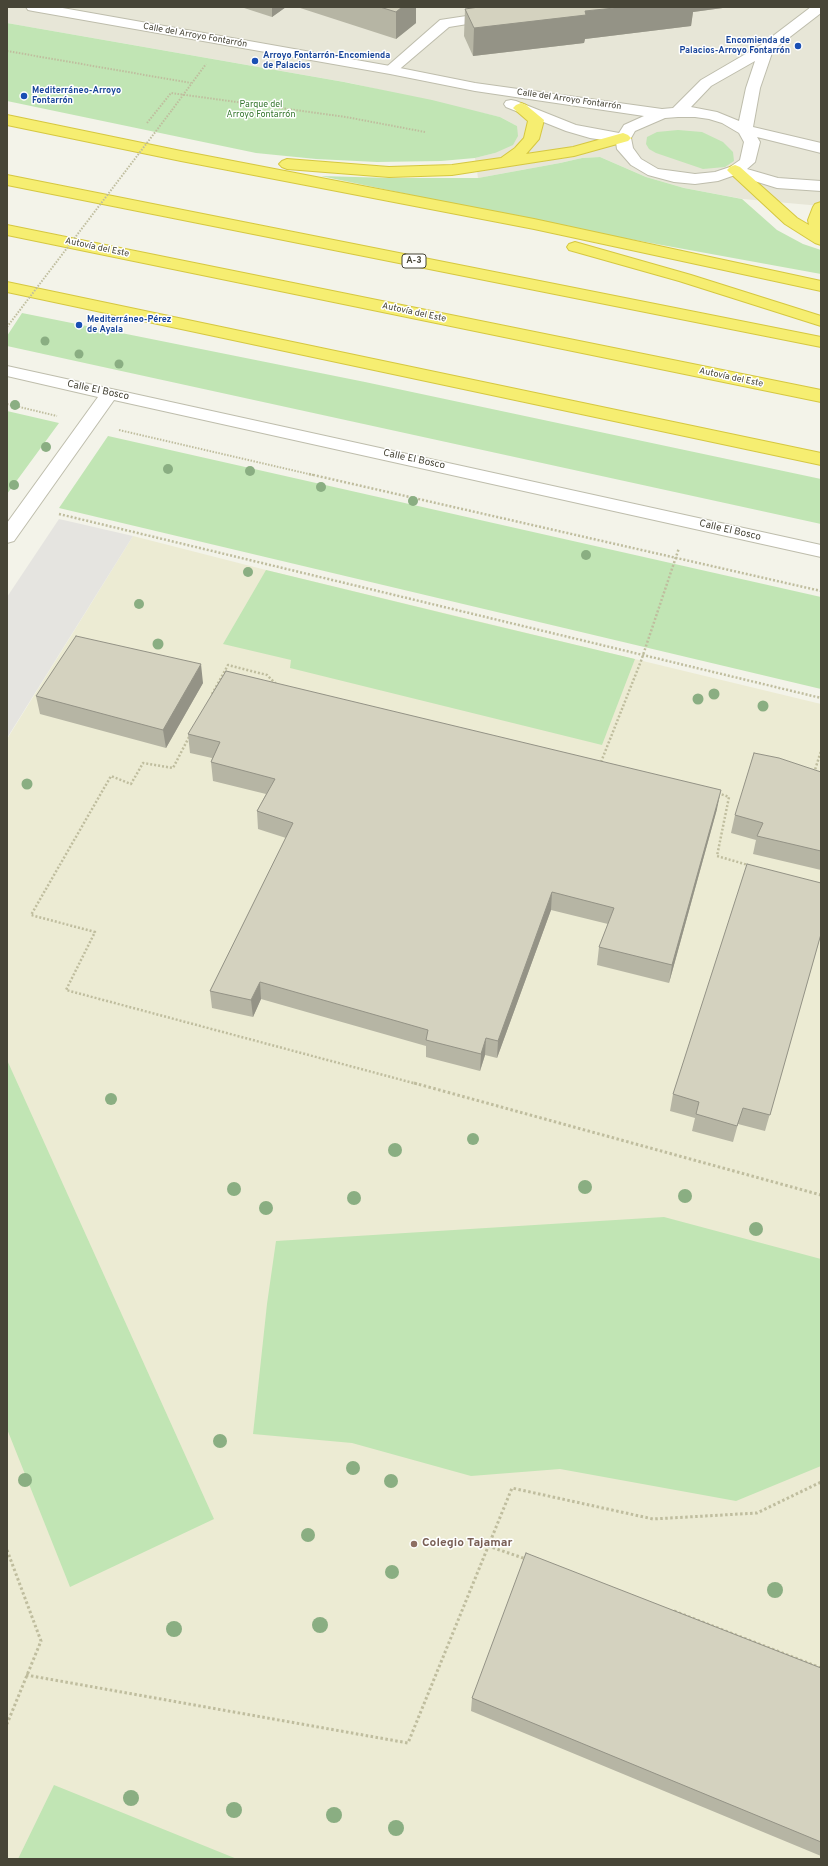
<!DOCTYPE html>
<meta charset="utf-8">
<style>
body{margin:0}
#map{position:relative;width:828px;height:1866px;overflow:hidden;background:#f3f3e9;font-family:Overpass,sans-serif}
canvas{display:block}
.frame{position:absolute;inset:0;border:8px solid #474537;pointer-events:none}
</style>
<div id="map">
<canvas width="828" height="1866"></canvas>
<div class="frame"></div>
</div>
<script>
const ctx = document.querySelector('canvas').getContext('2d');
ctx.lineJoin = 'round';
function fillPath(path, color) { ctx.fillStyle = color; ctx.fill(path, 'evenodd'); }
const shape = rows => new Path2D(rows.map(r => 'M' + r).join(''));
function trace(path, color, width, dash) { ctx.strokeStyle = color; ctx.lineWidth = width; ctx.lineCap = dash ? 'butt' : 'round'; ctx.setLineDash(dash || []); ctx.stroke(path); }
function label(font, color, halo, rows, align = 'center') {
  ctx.font = font + ' Overpass,sans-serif'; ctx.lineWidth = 3; ctx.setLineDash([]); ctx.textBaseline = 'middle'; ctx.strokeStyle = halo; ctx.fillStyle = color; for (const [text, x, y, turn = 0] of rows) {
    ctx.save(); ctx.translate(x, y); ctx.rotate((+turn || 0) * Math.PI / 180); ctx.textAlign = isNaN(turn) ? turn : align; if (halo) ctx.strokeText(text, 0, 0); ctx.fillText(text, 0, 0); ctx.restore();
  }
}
fillPath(shape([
 [7,7,821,7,821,206,743,199,684,188,646,177,600,157,582,158,560,163,478,178,475,158,495,153,517,126,500,117,350,83,7,23]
]), '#e7e6d7');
fillPath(shape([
 [133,536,266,570,821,704,821,1859,7,1859,7,739]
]), '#ecebd3');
fillPath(shape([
 [7,23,344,82,432,100,500,117,517,126,518,136,513,145,495,153,475,158,441,161,377,162,316,159,256,153,7,101],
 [678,130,702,132,723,142,733,152,734,161,725,167,703,169,656,153,649,149,646,144,647,137,657,132],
 [600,157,646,177,684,188,742,199,777,230,803,244,821,250,821,274,574,229,321,176,390,178,478,178,560,163,582,158],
 [22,313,365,382,821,479,821,524,7,346,7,336],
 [7,411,59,423,7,494],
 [108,436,821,597,821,689,59,508],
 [266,570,459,617,635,659,602,745,290,668,291,660,223,644],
 [7,1060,214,1519,70,1587,7,1429],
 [664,1217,821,1259,821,1466,736,1501,560,1469,471,1476,352,1443,253,1434,267,1304,276,1241],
 [54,1785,237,1859,18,1859]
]), '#c1e5b4');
fillPath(shape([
 [59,519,133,536,7,738,7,597]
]), '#e5e4e0');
const service = shape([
 [493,12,498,13,500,16,498,19,449,27,395,73,385,73,383,70,440,20,493,12]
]);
const minor = shape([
 [7,366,821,545,821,557,114,400,14,541,7,543,7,523,98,397,7,376,7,366]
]);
const tertiary = shape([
 [26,7,57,7,390,66,475,83,662,109,673,108,701,80,761,45,811,7,821,7,821,13,773,50,760,88,753,127,821,143,821,153,757,137,760,142,755,162,747,169,778,178,821,181,821,191,777,188,735,175,718,181,695,184,674,182,648,175,631,165,617,149,616,142,590,138,566,131,506,107,504,104,506,101,511,100,516,101,576,125,619,133,624,125,644,116,475,91,390,74,33,11,28,10,26,7],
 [755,61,746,88,739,121,717,112,691,107,711,86,755,61],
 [678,117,695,117,709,119,722,123,739,133,744,142,740,160,730,167,715,172,695,174,658,169,641,159,633,148,631,138,635,131,665,118,678,117]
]);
const motorway = shape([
 [521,103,526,105,544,120,539,139,526,154,573,147,623,133,628,135,631,138,628,141,574,156,452,175,389,177,287,169,282,167,279,164,282,161,287,159,389,167,452,165,501,158,515,148,524,138,528,121,513,108,516,105,521,103],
 [7,115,181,151,534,219,821,281,821,291,534,229,181,161,7,125,7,115],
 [735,165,740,167,797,218,809,225,808,220,813,207,815,204,821,202,821,245,815,243,785,224,730,173,727,170,730,167,735,165],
 [7,175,821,337,821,347,7,185,7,175],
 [7,225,821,390,821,402,7,235,7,225],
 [575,242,691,275,821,316,821,326,679,281,569,250,567,247,569,244,575,242],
 [7,282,821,453,821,465,7,292,7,282]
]);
trace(service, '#bebdac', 2);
trace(minor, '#bebdac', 2);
trace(tertiary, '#bebdac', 2);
trace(motorway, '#d5c741', 2);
trace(shape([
 [7,51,191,83],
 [172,110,206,64],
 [147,123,171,93,346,117,425,132],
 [7,404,57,416],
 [119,430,313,475],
 [7,448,7,461]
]), '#bfbd9e', 2, [1.5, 1.5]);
trace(shape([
 [309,474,821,591],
 [59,514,821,698],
 [212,694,228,665,267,675,277,685],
 [189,737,173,768,143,763,131,784,111,776,31,915,95,932,66,990,417,1084],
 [601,762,641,661,679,548],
 [814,773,821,751],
 [718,793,729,797,717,856,748,865]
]), '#bfbd9e', 2.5, [2, 2]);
trace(shape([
 [414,1083,821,1195],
 [488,1546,526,1559],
 [7,1550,41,1641,7,1724],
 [674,1611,821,1668],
 [26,1675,408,1743,512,1488,653,1519,757,1513,821,1482]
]), '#bfbd9e', 3, [2.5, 2.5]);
fillPath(service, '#fff');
fillPath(minor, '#fff');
fillPath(tertiary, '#fff');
fillPath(motorway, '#f6ee71');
trace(shape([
 [7,327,172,110]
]), '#bfbd9e', 2, [1.5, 1.5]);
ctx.fillStyle = '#8aae82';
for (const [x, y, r] of [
 [45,341,4.5],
 [79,354,4.5],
 [119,364,4.5],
 [15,405,5],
 [46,447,5],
 [168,469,5],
 [250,471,5],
 [14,485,5],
 [321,487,5],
 [413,501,5],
 [586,555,5],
 [248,572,5],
 [139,604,5],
 [158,644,5.5],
 [714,694,5.5],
 [698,699,5.5],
 [763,706,5.5],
 [27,784,5.5],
 [111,1099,6],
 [473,1139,6],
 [395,1150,7],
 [585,1187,7],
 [234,1189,7],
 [685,1196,7],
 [354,1198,7],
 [266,1208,7],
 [756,1229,7],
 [220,1441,7],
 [353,1468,7],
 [25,1480,7],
 [391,1481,7],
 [308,1535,7],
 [392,1572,7],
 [775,1590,8],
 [320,1625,8],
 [174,1629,8],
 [131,1798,8],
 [234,1810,8],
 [334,1815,8],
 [396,1828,8]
]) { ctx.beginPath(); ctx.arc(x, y, r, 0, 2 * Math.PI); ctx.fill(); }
fillPath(shape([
 [241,7,286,7,272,17],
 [297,7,416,7,416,23,396,39],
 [479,7,730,7,693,12,691,26,585,39,584,43,473,56,464,36,465,9],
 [203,683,166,748,40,714,36,696],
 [188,734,717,809,669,983,597,965,599,947,608,924,551,910,497,1058,485,1055,480,1071,426,1057,426,1046,261,999,253,1017,212,1008,210,991,286,838,258,829,257,811,266,794,213,781,211,762,212,758,190,753],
 [821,772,821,870,753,854,756,840,731,833,735,815],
 [821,934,765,1131,738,1124,733,1142,692,1131,695,1118,670,1111,673,1094],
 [821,1668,821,1856,471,1711,472,1698]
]), '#b6b5a4');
fillPath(shape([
 [272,7,286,7,272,17],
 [402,7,416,7,416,23,396,39,396,12],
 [624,7,730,7,693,12,691,26,585,39,584,43,473,56,474,28,585,11],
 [201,664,203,683,166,748,163,730],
 [721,790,717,809,669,983,672,965],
 [552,892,551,910,497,1058,498,1041],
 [260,982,261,999,253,1017,251,1000],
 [486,1038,485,1055,480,1071,481,1054]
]), '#949386');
const building = shape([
 [380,7,402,7,396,12,380,7],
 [479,7,624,7,585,11,586,15,474,28,465,9,479,7],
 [76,636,201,664,163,730,36,696,76,636],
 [226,671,721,790,672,965,599,947,614,908,552,892,498,1041,486,1038,481,1054,426,1040,428,1030,260,982,251,1000,210,991,293,823,257,811,275,779,211,762,220,742,188,734,226,671],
 [754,753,779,758,821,772,821,851,757,836,763,823,735,815,754,753],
 [747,864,821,883,821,934,770,1115,743,1108,737,1126,696,1114,699,1102,673,1094,747,864],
 [526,1553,821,1668,821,1842,472,1698,526,1553]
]);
fillPath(building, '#d4d2bf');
trace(building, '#949386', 1);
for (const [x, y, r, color] of [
 [798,46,4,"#1a4fb4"],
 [255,61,4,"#1a4fb4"],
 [24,96,4,"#1a4fb4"],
 [79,325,4,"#1a4fb4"],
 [414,1544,4,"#8d6e63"]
]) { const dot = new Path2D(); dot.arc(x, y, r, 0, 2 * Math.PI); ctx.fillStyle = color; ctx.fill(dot); trace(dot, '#fff', 1.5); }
label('9px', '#474537', '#fff', [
 ["Calle del Arroyo Fontarrón",195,36,10],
 ["Calle del Arroyo Fontarrón",569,100,8],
 ["Autovía del Este",97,248,12],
 ["Autovía del Este",414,313,12],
 ["Autovía del Este",731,378,12]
]);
label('bold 9px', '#164399', '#fff', [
 ["Encomienda de",790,41,"right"],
 ["Palacios-Arroyo Fontarrón",790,51,"right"],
 ["Arroyo Fontarrón-Encomienda",263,56],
 ["de Palacios",263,66],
 ["Mediterráneo-Arroyo",32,91],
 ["Fontarrón",32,101],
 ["Mediterráneo-Pérez",87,320],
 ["de Ayala",87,330]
], 'left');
label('9px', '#35762e', '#fff', [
 ["Parque del",261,105],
 ["Arroyo Fontarrón",261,115]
]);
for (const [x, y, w] of [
 [414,261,24]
]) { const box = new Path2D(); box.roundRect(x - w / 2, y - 7, w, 14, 3); ctx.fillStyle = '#fff'; ctx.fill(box); trace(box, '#474537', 1); }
label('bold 9px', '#474537', null, [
 ["A-3",414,261]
]);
label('10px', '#474537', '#fff', [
 ["Calle El Bosco",98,391,12],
 ["Calle El Bosco",414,460,12],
 ["Calle El Bosco",730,531,13]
]);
label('bold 12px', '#785e54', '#fff', [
 ["Colegio Tajamar",422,1544]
], 'left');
</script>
